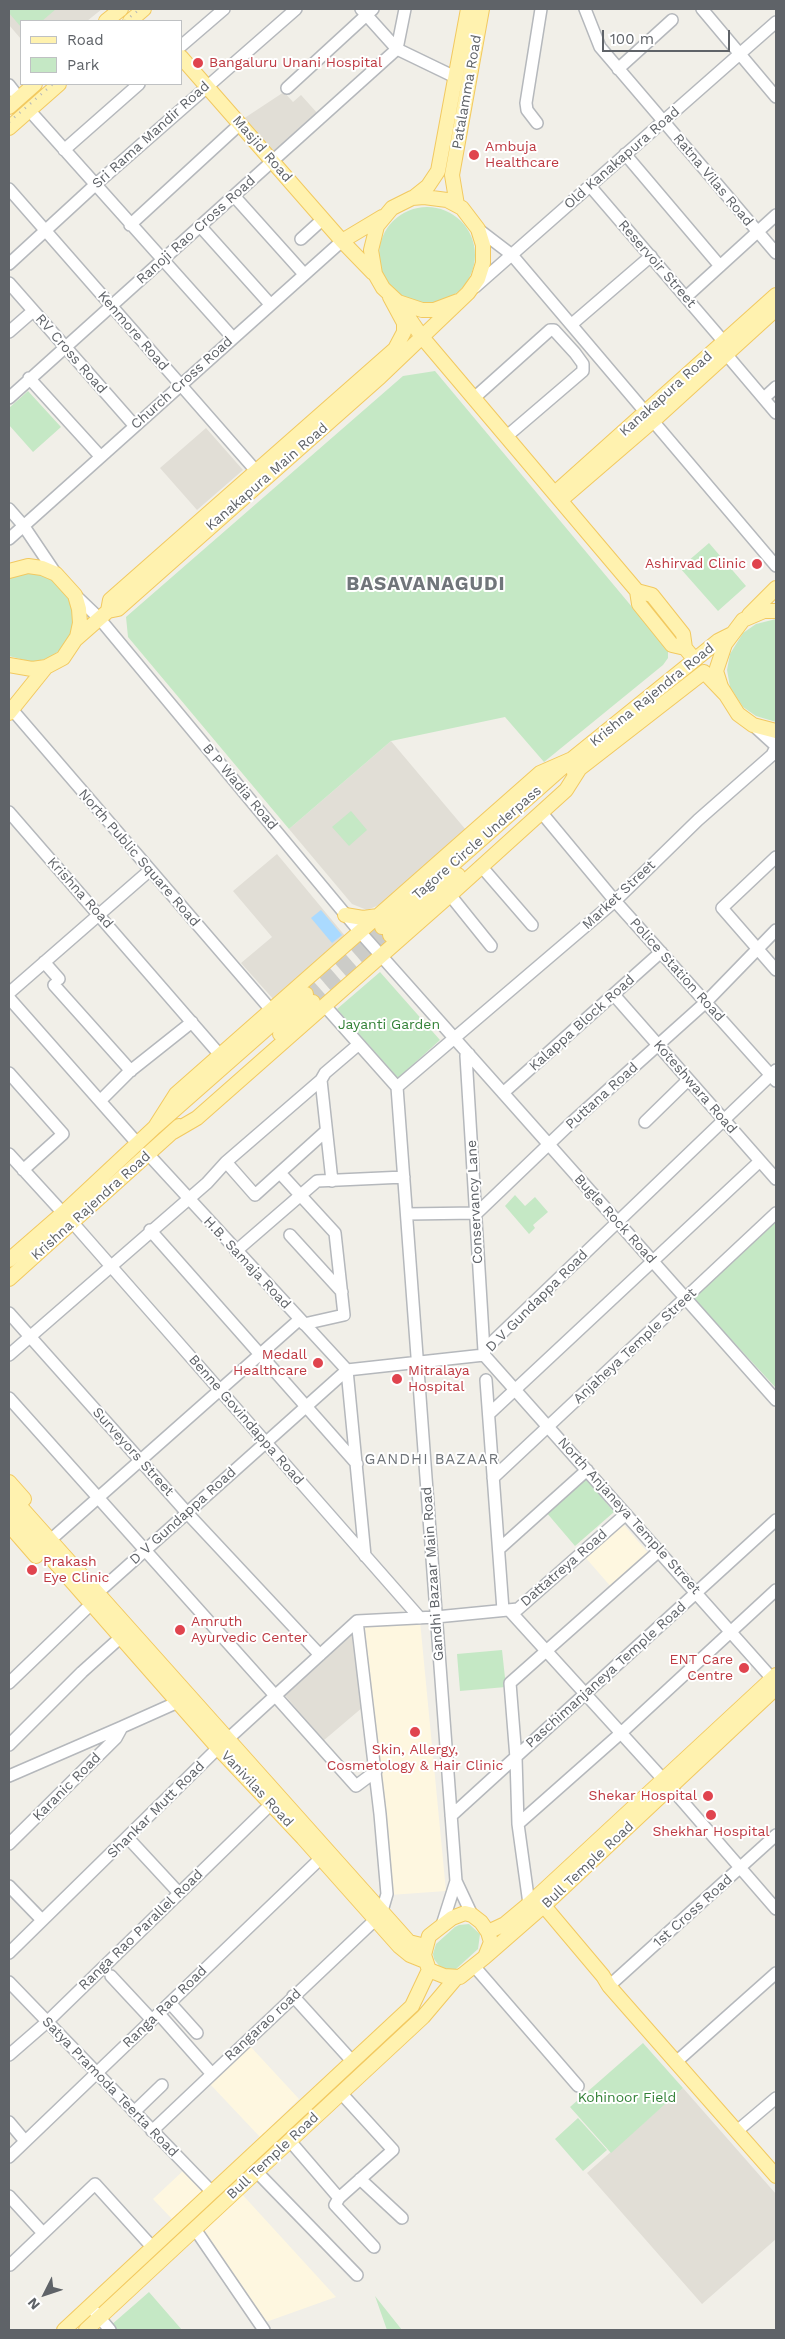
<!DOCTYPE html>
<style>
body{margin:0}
#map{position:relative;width:785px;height:2339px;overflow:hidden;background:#f1efe8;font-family:"Work Sans",sans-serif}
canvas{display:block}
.frame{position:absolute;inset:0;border:10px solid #5f6368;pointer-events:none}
.legend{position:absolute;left:20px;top:20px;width:162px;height:65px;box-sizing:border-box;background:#fff;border:1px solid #bfc1c3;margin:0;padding:6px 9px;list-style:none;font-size:15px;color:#5f6368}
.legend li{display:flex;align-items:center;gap:10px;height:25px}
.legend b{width:25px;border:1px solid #bfc1c3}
.north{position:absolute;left:20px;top:2269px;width:50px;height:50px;-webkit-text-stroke:4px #fff;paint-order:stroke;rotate:229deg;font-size:14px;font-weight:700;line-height:20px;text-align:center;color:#5f6368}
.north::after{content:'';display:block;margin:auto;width:18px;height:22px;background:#5f6368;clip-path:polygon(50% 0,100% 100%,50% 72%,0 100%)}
.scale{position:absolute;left:602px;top:30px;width:128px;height:22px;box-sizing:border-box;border:2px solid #5f6368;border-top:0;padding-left:6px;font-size:15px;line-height:18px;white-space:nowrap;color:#5f6368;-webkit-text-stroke:4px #fff;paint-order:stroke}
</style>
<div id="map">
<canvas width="785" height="2339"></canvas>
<div class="frame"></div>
<ul class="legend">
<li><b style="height:6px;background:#fff2af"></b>Road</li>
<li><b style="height:14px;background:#c5e8c5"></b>Park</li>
</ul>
<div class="north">N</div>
<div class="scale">100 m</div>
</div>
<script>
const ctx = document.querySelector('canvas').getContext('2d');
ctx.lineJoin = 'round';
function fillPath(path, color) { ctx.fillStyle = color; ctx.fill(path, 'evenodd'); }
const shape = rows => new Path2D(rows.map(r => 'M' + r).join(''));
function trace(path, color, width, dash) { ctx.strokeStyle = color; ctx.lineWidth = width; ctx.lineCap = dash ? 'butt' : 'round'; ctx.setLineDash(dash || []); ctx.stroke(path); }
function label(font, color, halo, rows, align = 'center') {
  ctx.font = font + ' "Work Sans",sans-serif'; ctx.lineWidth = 4; ctx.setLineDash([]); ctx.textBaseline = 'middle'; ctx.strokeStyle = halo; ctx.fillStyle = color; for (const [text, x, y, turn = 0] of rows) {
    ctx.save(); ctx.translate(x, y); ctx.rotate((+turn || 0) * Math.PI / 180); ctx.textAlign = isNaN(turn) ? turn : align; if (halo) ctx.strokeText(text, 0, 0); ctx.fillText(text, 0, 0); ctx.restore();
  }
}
fillPath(shape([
 [623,1524,650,1555,612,1588,585,1557],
 [420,1621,446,1891,390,1895,365,1626],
 [249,2045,299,2099,260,2137,209,2083],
 [185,2169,204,2189,172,2219,153,2199],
 [240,2192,336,2297,266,2322,200,2228]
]), '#fef7e0');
fillPath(shape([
 [9,9,102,9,87,21,21,21,21,39,9,25],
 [284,92,293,102,301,95,319,115,272,157,240,121],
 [206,428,243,470,197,510,160,468],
 [391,741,466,830,379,905,367,910,352,904,289,829],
 [277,854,346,937,274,1000,241,963,272,937,233,891],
 [355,1629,363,1707,323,1741,284,1694],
 [683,2088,776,2194,776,2239,702,2304,587,2173]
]), '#e1ded6');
fillPath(shape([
 [9,9,56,9,42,21,21,21,21,27,9,13],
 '379 255a48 48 0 1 1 96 0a48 48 0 1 1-96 0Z',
 [435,371,668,650,668,658,663,665,544,762,505,717,391,741,289,829,128,637,126,617,403,376],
 [28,391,61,427,33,452,9,425,9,408],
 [709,543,746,586,718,611,680,568],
 [27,572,35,573,52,578,70,596,75,614,73,632,64,647,49,658,32,662,9,656,9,578],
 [776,619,776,722,756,716,743,707,730,687,727,670,730,654,743,633,756,624],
 [351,811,367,830,349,846,332,827],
 [380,972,440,1040,398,1078,337,1009],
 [515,1195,525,1206,535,1197,548,1212,533,1225,535,1228,529,1234,505,1206],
 [776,1219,776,1388,692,1297],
 [585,1478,614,1512,575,1546,546,1512],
 [502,1650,506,1687,460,1691,457,1654],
 [469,1924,480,1934,478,1949,456,1969,451,1970,440,1967,434,1959,433,1954,436,1944,455,1927,459,1925],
 [643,2043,683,2088,611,2153,570,2107],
 [578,2118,607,2150,583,2171,555,2139],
 [149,2292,182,2330,114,2330,110,2326],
 [375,2296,402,2330,387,2330]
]), '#c5e8c5');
fillPath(shape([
 [321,910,342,935,332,943,311,918]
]), '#aadaff');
trace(shape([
 [306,994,382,927],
 [313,1002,390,935]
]), '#ccccc8', 14, [14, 7]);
const minor = shape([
 [361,9,397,49,455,77],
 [585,9,600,47,776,253],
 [702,9,776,97],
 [181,46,224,9],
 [618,69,672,20],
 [9,85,19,98],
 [287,88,373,9],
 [29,110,233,338],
 [537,123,527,110,526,103,541,9],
 [64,150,139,84],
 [625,154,720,266],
 [590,186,724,342],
 [9,189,257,472],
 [234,196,304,274],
 [130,225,240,124],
 [200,226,270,304],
 [478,229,512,255,776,566],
 [301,239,323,219],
 [9,264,95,185,296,9],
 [9,283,134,425],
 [475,287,776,22],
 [686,297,776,215],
 [572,324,651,256],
 [9,332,33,311],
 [726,354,776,413],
 [29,378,100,456],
 [9,398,397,49,405,9],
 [474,398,550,330,554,330,575,353,583,364,583,371,507,436],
 [764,398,776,387],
 [9,509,23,525,56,574],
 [9,539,342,241],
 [75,595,99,618,360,932,776,1400],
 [9,706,271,1010],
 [753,725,776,746],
 [9,812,220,1055],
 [541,812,615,901,776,1081],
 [776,857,722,908,776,970],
 [481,866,532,925],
 [450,895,491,946],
 [44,962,59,979],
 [54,985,131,1071],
 [9,993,149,871],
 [614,995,776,1179],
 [9,998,137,1143],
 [325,1006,397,1087],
 [469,1054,466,1056,484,1351],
 [9,1073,63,1134,23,1170],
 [321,1080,332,1181],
 [397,1087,456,1881,472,1915],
 [397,1087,615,901,698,820,772,755,776,747],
 [503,1093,661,952],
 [100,1101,129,1072,192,1022],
 [645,1122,688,1080],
 [9,1154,63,1213],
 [148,1154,347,1370],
 [226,1162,255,1195,326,1131],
 [280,1173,335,1233,344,1315,304,1324],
 [407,1214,477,1213,571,1123,706,1002,776,930],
 [73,1223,420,1618],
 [150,1230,357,1464],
 [290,1235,342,1292],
 [236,1251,317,1181,404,1177],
 [9,1313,189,1515,320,1655],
 [9,1355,207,1183,226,1162,321,1080,325,1073,359,1044],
 [484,1355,776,1683],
 [484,1355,485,1349,776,1070],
 [347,1370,365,1556],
 [486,1380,503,1610],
 [9,1398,356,1786,376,1771],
 [489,1414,760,1161],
 [493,1478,776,1213],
 [56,1535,300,1319],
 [499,1549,587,1470],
 [103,1588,347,1370,484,1355],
 [509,1610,671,1788,776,1909],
 [357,1621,380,1814,387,1894,382,1911],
 [9,1683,86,1609],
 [9,1745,82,1672,121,1637],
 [9,1776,122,1727],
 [451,1816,776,1520],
 [518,1824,621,1733,776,1590],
 [128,1838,178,1892],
 [9,1844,116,1738,122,1727,178,1702],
 [9,1886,42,1920],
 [529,1904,518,1824,516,1758,510,1683,659,1551],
 [442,1925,456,1881],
 [9,1953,218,1748,357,1621,436,1617,518,1609,626,1514],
 [474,1966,578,2086],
 [111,1976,152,2020],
 [9,1982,212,2192],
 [609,1986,776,1835],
 [293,1996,352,2061],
 [170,2003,197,2033],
 [159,2014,212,2074],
 [9,2055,47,2022,271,1804],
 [676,2062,776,1973],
 [341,2093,393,2150,339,2198,335,2205,374,2247],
 [134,2112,162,2085],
 [9,2122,25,2141],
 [152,2131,376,1919],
 [737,2131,776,2098],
 [290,2141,339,2198],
 [9,2157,321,1858],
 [257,2172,357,2275],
 [360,2179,402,2218],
 [9,2196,43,2233],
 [195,2229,264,2330],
 [10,2265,95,2184,153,2248],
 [95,2312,110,2330]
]);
const major = shape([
 [106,21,121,9],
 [130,21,144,9],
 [181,57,342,241,373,273],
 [9,107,35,84],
 [9,128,59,84],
 [413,198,428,186,438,171,468,9],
 [457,205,452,175,482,9],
 [342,241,382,217],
 [402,308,422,337,637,591,639,604,672,645,685,648],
 [555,493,776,295],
 [561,500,654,420,776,309],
 [9,571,28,566,42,568,56,574,75,595,79,609,80,623,77,637,63,658,46,667,32,669,9,665],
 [637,591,652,595,683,634,685,648,690,654],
 [108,611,118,609,380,377,468,293,478,279,483,263,483,245,478,229,462,208,447,200,424,197,412,198,392,208,377,226,371,250,375,274,383,288,398,302,422,310,434,310,458,301],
 [776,611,764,611,743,620,725,644,716,671,721,687,738,714,753,725,776,731],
 [749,615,776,588],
 [75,640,108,611,110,600,395,349,404,332,404,323,390,297],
 [9,713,46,667],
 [574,773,704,672,726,695],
 [345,915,363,918,378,916],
 [382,927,572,759,718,641,732,634],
 [390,935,458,875],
 [280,1034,313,1002],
 [155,1127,176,1094,540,773,572,759],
 [173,1132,197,1118,450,895,566,790,580,768],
 [9,1260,63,1213,155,1127,306,994],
 [9,1279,179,1126],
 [9,1482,24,1499],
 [9,1494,409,1942,425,1946],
 [9,1510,218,1748,303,1838,399,1946,410,1955,425,1961],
 [9,1525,36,1556],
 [539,1900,603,1976,609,1986,776,2176],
 [465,1913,472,1915,481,1922,488,1932,491,1942,485,1957,460,1977,444,1976,429,1970,424,1955,429,1936,452,1918,465,1913],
 [488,1932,505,1924,529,1904,776,1675],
 [485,1957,548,1902,776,1688],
 [64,2330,412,2006,429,1970],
 [86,2330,423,2017,456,1978]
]);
trace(minor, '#b5b8bc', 14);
trace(major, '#f2c960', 16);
trace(minor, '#fff', 11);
trace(major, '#fff2af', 14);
trace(shape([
 [125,21,140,9],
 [9,122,53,84]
]), '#b6b7b8', 2.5, [1, 6]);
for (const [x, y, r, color] of [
 [198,63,6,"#e0444e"],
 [474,155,6,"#e0444e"],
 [757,564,6,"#e0444e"],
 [318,1363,6,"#e0444e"],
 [397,1379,6,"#e0444e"],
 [32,1570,6,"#e0444e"],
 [180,1630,6,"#e0444e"],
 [744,1668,6,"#e0444e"],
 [415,1732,6,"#e0444e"],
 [708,1796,6,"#e0444e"],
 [711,1815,6,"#e0444e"]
]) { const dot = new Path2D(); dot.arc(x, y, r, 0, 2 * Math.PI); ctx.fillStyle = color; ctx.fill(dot); trace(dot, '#fff', 2); }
label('14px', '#be3a42', '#fff', [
 ["Bangaluru Unani Hospital",209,63],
 ["Ambuja",485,147],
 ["Healthcare",485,163],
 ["Ashirvad Clinic",746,564,"right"],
 ["Medall",307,1355,"right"],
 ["Healthcare",307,1371,"right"],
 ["Mitralaya",408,1371],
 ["Hospital",408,1387],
 ["Prakash",43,1562],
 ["Eye Clinic",43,1578],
 ["Amruth",191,1622],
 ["Ayurvedic Center",191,1638],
 ["ENT Care",733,1660,"right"],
 ["Centre",733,1676,"right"],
 ["Skin, Allergy,",415,1750,"center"],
 ["Cosmetology & Hair Clinic",415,1766,"center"],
 ["Shekar Hospital",697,1796,"right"],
 ["Shekhar Hospital",711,1832,"center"]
], 'left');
label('14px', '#5f6368', '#fff', [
 ["Patalamma Road",467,92,-80],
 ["Sri Rama Mandir Road",151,135,-42],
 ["Masjid Road",262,149,49],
 ["Old Kanakapura Road",622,158,-41],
 ["Ratna Vilas Road",713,180,50],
 ["Ranoji Rao Cross Road",196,230,-42],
 ["Reservoir Street",657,264,49],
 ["Kenmore Road",133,331,49],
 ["RV Cross Road",71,354,49],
 ["Church Cross Road",182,383,-42],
 ["Kanakapura Road",666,394,-42],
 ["Kanakapura Main Road",267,477,-41],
 ["Krishna Rajendra Road",652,695,-39],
 ["B P Wadia Road",240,787,50],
 ["Tagore Circle Underpass",477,843,-41],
 ["North Public Square Road",139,858,49],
 ["Krishna Road",80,893,48],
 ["Market Street",619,895,-43],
 ["Police Station Road",677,970,48],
 ["Kalappa Block Road",582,1023,-42],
 ["Koteshwara Road",695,1087,49],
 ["Puttana Road",602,1096,-42],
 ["Conservancy Lane",475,1202,-93],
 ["Krishna Rajendra Road",91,1206,-42],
 ["Bugle Rock Road",615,1219,48],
 ["H.B. Samaja Road",247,1263,47],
 ["D V Gundappa Road",537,1301,-45],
 ["Anjaheya Temple Street",635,1346,-43],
 ["Benne Govindappa Road",246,1420,49],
 ["Surveyors Street",133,1452,48],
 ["D V Gundappa Road",183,1516,-42],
 ["North Anjaneya Temple Street",629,1516,48],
 ["Dattatreya Road",564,1568,-41],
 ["Gandhi Bazaar Main Road",433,1574,-94],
 ["Paschimanjaneya Temple Road",606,1675,-42],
 ["Karanic Road",67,1787,-45],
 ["Vanivilas Road",257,1789,47],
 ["Shankar Mutt Road",156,1810,-45],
 ["Bull Temple Road",588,1865,-43],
 ["1st Cross Road",693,1911,-42],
 ["Ranga Rao Parallel Road",141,1930,-44],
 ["Ranga Rao Road",165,2007,-44],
 ["Rangarao road",263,2025,-43],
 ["Satya Pramoda Teerta Road",110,2087,46],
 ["Bull Temple Road",273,2156,-43]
]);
label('14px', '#348238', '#fff', [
 ["Jayanti Garden",389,1025],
 ["Kohinoor Field",627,2098]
]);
ctx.letterSpacing = '1px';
label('15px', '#70757a', '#fff', [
 ["GANDHI BAZAAR",432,1460]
]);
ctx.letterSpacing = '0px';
ctx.letterSpacing = '1px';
label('bold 19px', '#70757a', '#fff', [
 ["BASAVANAGUDI",426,584]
]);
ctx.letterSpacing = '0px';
</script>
